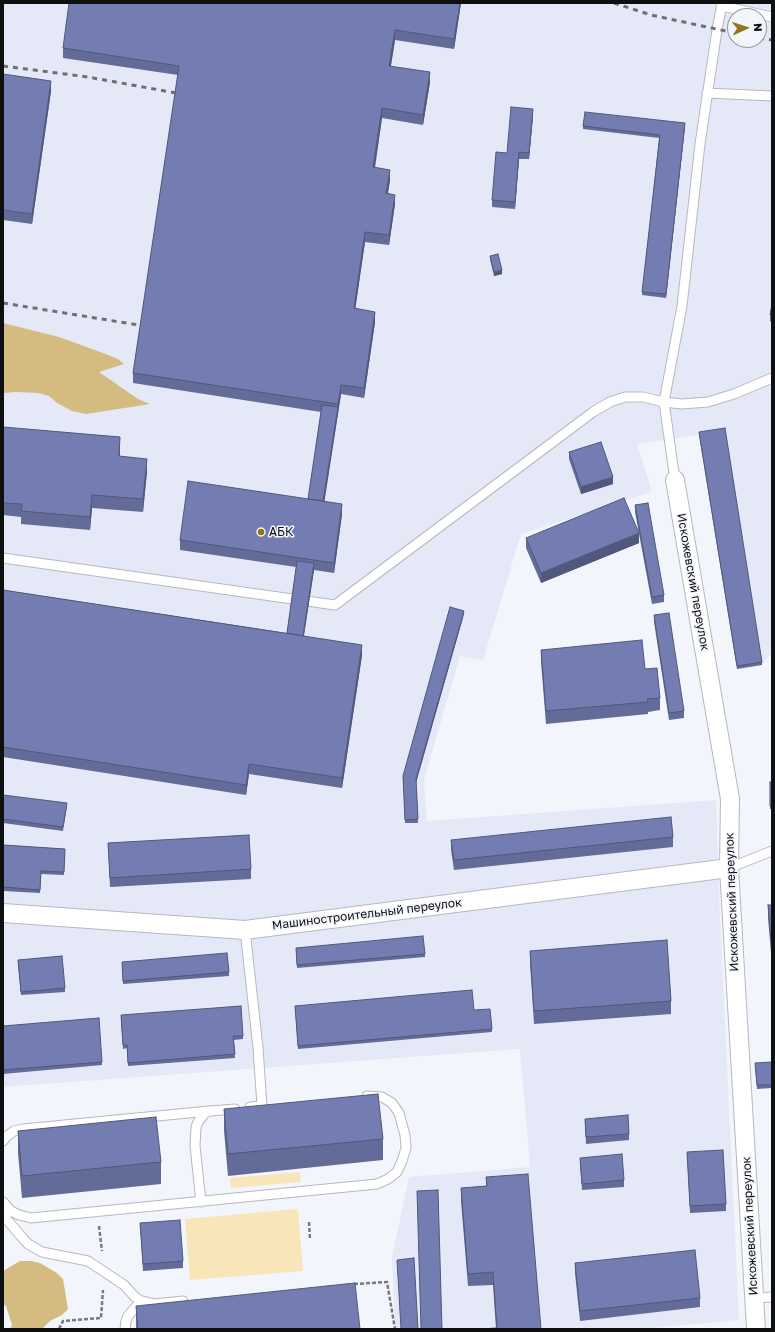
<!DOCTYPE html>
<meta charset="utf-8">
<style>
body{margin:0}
#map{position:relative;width:775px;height:1332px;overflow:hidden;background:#f3f5fc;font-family:"Golos Text",sans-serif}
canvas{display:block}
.frame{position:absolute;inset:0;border:4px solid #0e0f11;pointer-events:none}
.north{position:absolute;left:727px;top:8px;width:40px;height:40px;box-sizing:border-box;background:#f3f5fc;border:1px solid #97999e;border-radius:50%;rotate:87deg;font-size:11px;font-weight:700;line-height:16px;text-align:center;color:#0e0f11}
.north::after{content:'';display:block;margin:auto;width:14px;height:18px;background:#94741b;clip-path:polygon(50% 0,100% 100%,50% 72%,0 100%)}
</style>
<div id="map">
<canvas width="775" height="1332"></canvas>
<div class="frame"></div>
<div class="north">N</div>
</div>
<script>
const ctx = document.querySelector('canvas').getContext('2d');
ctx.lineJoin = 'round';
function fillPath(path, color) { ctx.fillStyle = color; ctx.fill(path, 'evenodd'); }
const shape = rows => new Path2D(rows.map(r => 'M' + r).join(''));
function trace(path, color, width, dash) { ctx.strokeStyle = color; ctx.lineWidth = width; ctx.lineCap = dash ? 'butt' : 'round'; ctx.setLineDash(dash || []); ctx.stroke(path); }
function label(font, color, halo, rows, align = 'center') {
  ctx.font = font + ' "Golos Text",sans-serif'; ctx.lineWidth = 3; ctx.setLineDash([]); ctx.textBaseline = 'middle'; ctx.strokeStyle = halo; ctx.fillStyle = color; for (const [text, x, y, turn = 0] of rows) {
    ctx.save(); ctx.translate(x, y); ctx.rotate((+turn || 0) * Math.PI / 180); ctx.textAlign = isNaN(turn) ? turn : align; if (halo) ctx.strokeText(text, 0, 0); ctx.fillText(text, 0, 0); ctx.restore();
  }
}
fillPath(shape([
 [3,3,772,3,772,652,762,665,725,431,637,444,652,492,521,534,483,660,460,656,424,780,427,821,716,800,720,917,739,1320,642,1329,395,1329,392,1257,409,1177,530,1167,520,1049,3,1087],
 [735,16,759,16,759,40,735,40]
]), '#e5e9f7');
fillPath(shape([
 [300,1172,301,1182,231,1188,230,1178],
 [298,1209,303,1271,190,1280,185,1219]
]), '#f8e5b8');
fillPath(shape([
 [3,323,59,337,103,353,118,359,124,364,99,372,138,399,150,404,86,414,72,411,57,403,49,396,38,393,16,392,3,393],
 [20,1261,31,1261,40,1263,57,1273,63,1279,68,1309,62,1315,50,1321,42,1329,10,1329,12,1325,6,1306,3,1304,3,1271]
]), '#d4bb82');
const lane = shape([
 [722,6,772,17],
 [707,93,772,96],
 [675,480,664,402,682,404,708,402,734,394,772,378],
 [3,558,335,605,593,412,610,402,625,397,643,397,664,402,682,306,700,144,717,30,722,3],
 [729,868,772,851],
 [245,930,258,1048,262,1106,250,1107],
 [3,1141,7,1136,14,1131,23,1129,209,1111],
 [3,1202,11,1211,19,1215,31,1218,377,1184,388,1179,397,1172,402,1161,406,1148,405,1135,399,1113,392,1103,382,1097,367,1096],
 [201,1202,195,1146,196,1127,198,1122,205,1113,210,1111,235,1109],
 [3,1210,7,1220,20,1235,28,1244,42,1252,88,1261,124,1285,135,1297,141,1301,155,1304,183,1301],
 [754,1298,772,1297],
 [125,1329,126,1321,128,1316,141,1301]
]);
const street = shape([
 [675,480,730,799,729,868,756,1329],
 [3,913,245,930,729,868]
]);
trace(lane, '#b7b8bf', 11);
trace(street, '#b7b8bf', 20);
trace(shape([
 [309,1222,310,1239],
 [99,1226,102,1251],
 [354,1284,387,1282,395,1329],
 [59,1329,63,1321,101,1318,103,1290]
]), '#78797e', 2.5, [4, 2]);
trace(lane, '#fff', 9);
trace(street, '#fff', 18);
trace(shape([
 [614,3,651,15,735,33],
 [759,38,772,40],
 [3,66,88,77,187,95],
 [3,303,151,327]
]), '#6e6f73', 3, [5, 5]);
fillPath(shape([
 [461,3,454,49,395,40,391,66,430,82,423,125,382,118,375,168,390,180,388,193,395,204,389,245,365,242,355,309,375,322,364,398,341,394,324,501,342,514,334,573,314,570,304,636,362,655,342,788,249,774,246,795,3,757,3,590,287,633,296,567,180,550,180,540,308,499,321,412,133,383,133,373,178,75,63,58,63,48],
 [3,74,51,91,32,224,3,220],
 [533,116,529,159,519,159,515,209,492,207,492,200,507,153],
 [583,126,685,126,666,298,642,295,659,138,583,129],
 [490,256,502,274,494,276,490,259],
 [772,304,772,322,770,321,770,315],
 [3,427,120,450,120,456,147,471,143,512,92,508,90,530,21,524,21,517,3,515],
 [699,432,762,662,762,665,737,669,699,435],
 [569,452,613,484,581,494,569,459],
 [635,505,664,595,664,602,652,604,635,512],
 [526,538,639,543,541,583,526,548],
 [464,614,416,782,418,823,405,823,403,776],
 [654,615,684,711,684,718,669,720,654,622],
 [541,650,645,669,660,698,660,710,648,712,648,714,546,724,541,662],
 [770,782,772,782,772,809,770,809],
 [3,795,67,806,63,831,3,823],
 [673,837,673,847,454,870,451,850,451,840],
 [108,843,251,869,251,879,110,887],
 [3,845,65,849,64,875,41,874,40,893,3,891],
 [768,905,772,905,772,953,771,953,768,918],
 [296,948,425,954,425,957,297,968],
 [530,951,671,1001,671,1014,534,1024,530,963],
 [18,963,65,988,65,992,21,995],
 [122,966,229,972,229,976,123,984],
 [295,1006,474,1010,492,1029,492,1032,298,1049],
 [121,1019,243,1036,243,1039,234,1040,235,1058,128,1066,127,1048,123,1049],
 [3,1026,102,1062,102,1065,3,1074],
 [772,1062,772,1088,757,1089,755,1066],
 [224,1109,383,1139,383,1160,228,1176,224,1131],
 [585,1119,629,1134,629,1140,586,1144],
 [18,1131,161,1162,161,1184,22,1198,18,1153],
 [687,1152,726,1204,726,1211,690,1213],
 [580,1158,624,1180,624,1187,582,1190,580,1164],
 [486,1177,541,1329,496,1329,493,1285,468,1286,461,1201,461,1188,486,1186],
 [140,1223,183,1261,183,1268,143,1271],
 [575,1263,700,1298,700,1307,580,1321,575,1273],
 [136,1306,360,1329,136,1329]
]), '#636c98');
fillPath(shape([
 [460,3,461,3,454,49,454,39],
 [395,30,395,40,389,76,389,66],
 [430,72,430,82,423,125,423,115],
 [51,81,51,91,32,224,32,214],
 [382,108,382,118,373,177,373,167],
 [533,109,533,116,529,159,529,153],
 [685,123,685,126,666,298,666,294],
 [519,152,519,159,515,209,515,202],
 [390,170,390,180,386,203,386,193],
 [395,195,395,204,389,245,389,235],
 [365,232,365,242,354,318,354,308],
 [502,270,502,274,494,276,494,272],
 [375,312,375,322,364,398,364,388],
 [341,385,341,394,338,414,338,404],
 [338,407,338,414,323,511,323,504],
 [120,437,120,450,119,469,119,456],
 [147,459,147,471,143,512,143,499],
 [613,477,613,484,581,494,581,487],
 [92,495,92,508,90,530,90,517],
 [342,504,342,514,334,573,334,563],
 [639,533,639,543,541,583,541,573],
 [314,563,314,570,302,646,302,639],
 [464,611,464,614,416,783,416,779],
 [362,645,362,655,342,788,342,778],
 [249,764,249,774,246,795,246,785]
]), '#50587c');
const building = shape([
 [69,3,460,3,454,39,395,30,389,66,430,72,423,115,382,108,373,167,390,170,386,193,395,195,389,235,365,232,354,308,375,312,364,388,341,385,338,404,133,373,179,66,63,48,69,3],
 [3,74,51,81,32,214,3,210,3,74],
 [511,107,533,109,529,153,519,152,515,202,492,200,496,152,507,153,511,107],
 [585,112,685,123,666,294,642,292,660,135,583,126,585,112],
 [498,254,502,270,494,272,490,256,498,254],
 [772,304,772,315,770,315,772,304],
 [322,405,338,407,323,501,308,499,322,405],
 [3,427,120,437,119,456,147,459,143,499,92,495,90,517,21,511,22,504,3,503,3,427],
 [725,428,762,662,737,666,699,432,725,428],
 [601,442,613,477,581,487,569,452,601,442],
 [188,481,342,504,334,563,180,540,188,481],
 [624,498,639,533,541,573,526,538,624,498],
 [648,503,664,595,652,597,635,505,648,503],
 [297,561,314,563,303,636,287,633,297,561],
 [3,590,362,645,342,778,249,764,246,785,3,747,3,590],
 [450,607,464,611,416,779,418,819,405,820,403,776,450,607],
 [669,613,684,711,669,713,654,615,669,613],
 [642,640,645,669,657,668,660,698,647,699,648,702,546,711,541,650,642,640],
 [770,782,772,782,772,806,770,806,770,782],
 [3,795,67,803,63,827,3,819,3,795],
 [671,817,673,837,454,860,451,840,671,817],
 [249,835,251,869,110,878,108,843,249,835],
 [3,845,65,849,64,872,41,871,40,890,3,887,3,845],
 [768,905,772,905,772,941,771,941,768,905],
 [423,936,425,954,297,965,296,948,423,936],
 [667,940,671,1001,534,1011,530,951,667,940],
 [227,953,229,972,123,981,122,962,227,953],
 [62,956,65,988,21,992,18,960,62,956],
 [472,990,474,1010,490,1009,492,1029,298,1046,295,1006,472,990],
 [241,1006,243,1036,233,1036,235,1054,128,1063,127,1045,123,1045,121,1015,241,1006],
 [99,1018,102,1062,3,1070,3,1026,99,1018],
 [772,1062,772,1085,757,1085,755,1063,772,1062],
 [378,1094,383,1139,228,1154,224,1109,378,1094],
 [628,1115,629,1134,586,1137,585,1119,628,1115],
 [156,1117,161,1162,22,1176,18,1131,156,1117],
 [723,1150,726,1204,690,1206,687,1152,723,1150],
 [622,1154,624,1180,582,1184,580,1158,622,1154],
 [528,1174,541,1329,497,1329,493,1272,468,1274,461,1188,487,1186,486,1177,528,1174],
 [438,1190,442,1329,421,1329,417,1191,438,1190],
 [180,1220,183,1261,143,1264,140,1223,180,1220],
 [695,1250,700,1298,580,1311,575,1263,695,1250],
 [414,1258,418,1329,401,1329,397,1260,414,1258],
 [355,1283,360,1329,138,1329,136,1306,355,1283],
 [495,1328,495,1329,483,1329,495,1328]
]);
fillPath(building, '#737db1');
trace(building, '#50587c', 1);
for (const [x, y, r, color] of [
 [261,532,4,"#94741b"]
]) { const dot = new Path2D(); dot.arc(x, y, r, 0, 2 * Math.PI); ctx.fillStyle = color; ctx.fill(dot); trace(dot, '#f3f5fc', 1.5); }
label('12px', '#0e0f11', '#f3f5fc', [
 ["АБК",269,532]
], 'left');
label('12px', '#0e0f11', '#f3f5fc', [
 ["Искожевский переулок",693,582,80],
 ["Искожевский переулок",732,902,-92],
 ["Машиностроительный переулок",367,914,-7],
 ["Искожевский переулок",750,1226,-93]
]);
</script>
